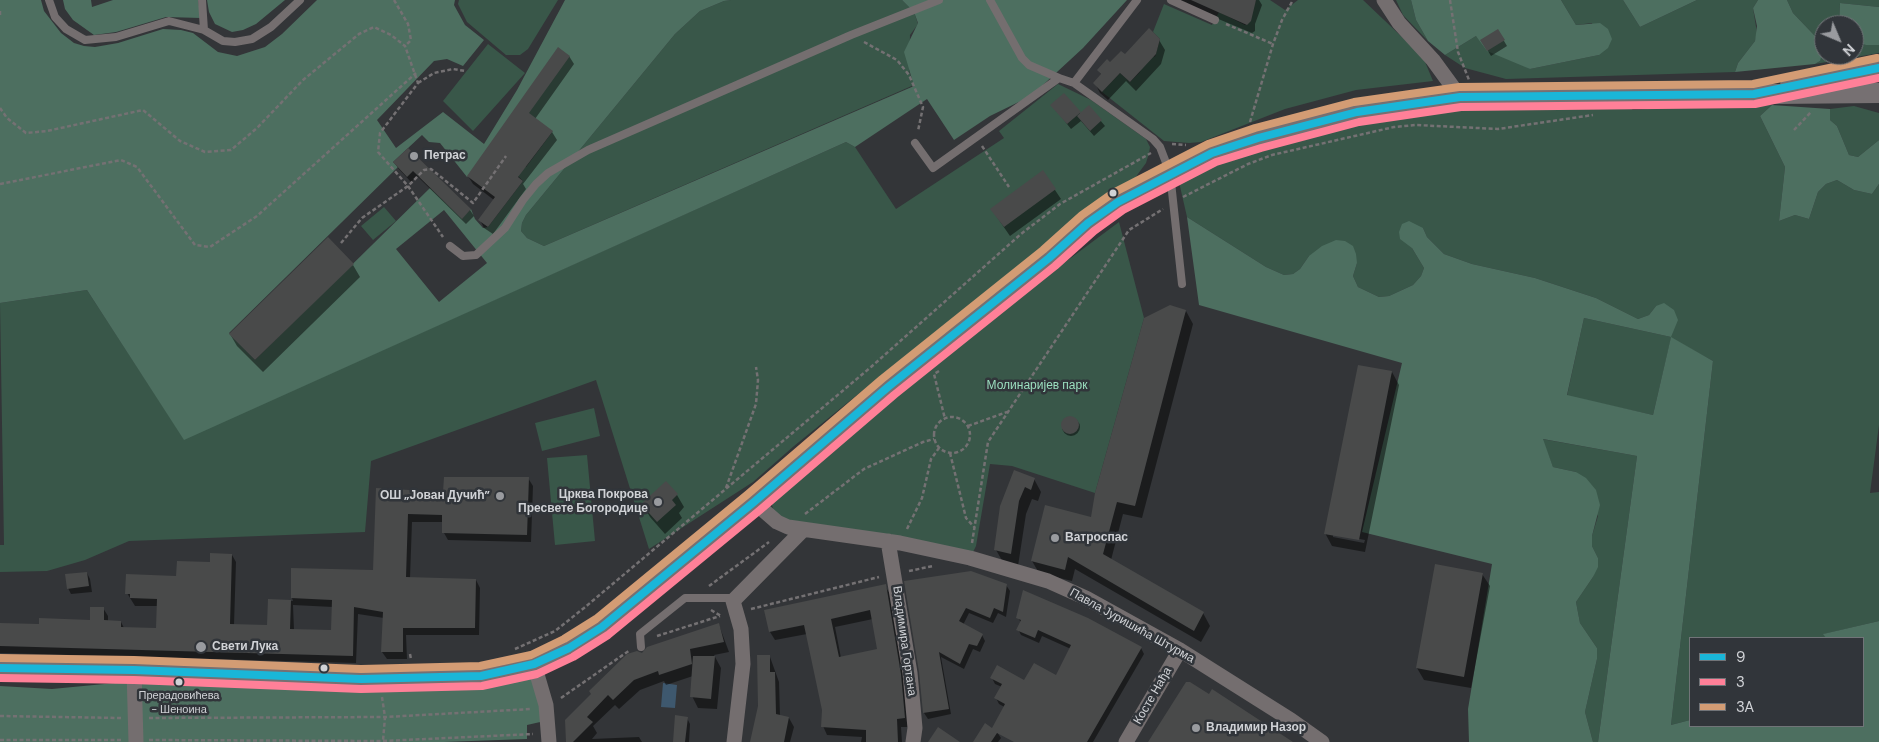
<!DOCTYPE html>
<meta charset="utf-8">
<style>
body{margin:0}
#map{position:relative;width:1879px;height:742px;overflow:hidden;background:#333538;font-family:"DM Sans",sans-serif}
canvas{display:block}
.legend{position:absolute;left:1689px;top:637px;width:175px;height:90px;box-sizing:border-box;background:#31353a;border:1px solid #717478;margin:0;padding:6px 9px;list-style:none;font-size:15px;color:#d0d2d6}
.legend li{display:flex;align-items:center;gap:10px;height:25px}
.legend b{width:25px;border:1px solid #717478}
.north{position:absolute;left:1814px;top:15px;width:50px;height:50px;box-sizing:border-box;background:#31353a;border:1px solid #717478;border-radius:50%;rotate:135deg;font-size:14px;font-weight:700;line-height:20px;text-align:center;color:#d0d2d6}
.north::after{content:'';display:block;margin:auto;width:18px;height:22px;background:#999b9f;clip-path:polygon(50% 0,100% 100%,50% 72%,0 100%)}
</style>
<div id="map">
<canvas width="1879" height="742"></canvas>
<ul class="legend">
<li><b style="height:6px;background:#1ab6d8"></b>9</li>
<li><b style="height:6px;background:#ff8098"></b>3</li>
<li><b style="height:6px;background:#d39c74"></b>3A</li>
</ul>
<div class="north">N</div>
</div>
<script>
const ctx = document.querySelector('canvas').getContext('2d');
ctx.lineJoin = 'round';
function fillPath(path, color) { ctx.fillStyle = color; ctx.fill(path, 'evenodd'); }
const shape = rows => new Path2D(rows.map(r => 'M' + r).join(''));
function trace(path, color, width, dash) { ctx.strokeStyle = color; ctx.lineWidth = width; ctx.lineCap = dash ? 'butt' : 'round'; ctx.setLineDash(dash || []); ctx.stroke(path); }
function label(font, color, halo, rows, align = 'center') {
  ctx.font = font + ' "DM Sans",sans-serif'; ctx.lineWidth = 5; ctx.setLineDash([]); ctx.textBaseline = 'middle'; ctx.strokeStyle = halo; ctx.fillStyle = color; for (const [text, x, y, turn = 0] of rows) {
    ctx.save(); ctx.translate(x, y); ctx.rotate((+turn || 0) * Math.PI / 180); ctx.textAlign = isNaN(turn) ? turn : align; if (halo) ctx.strokeText(text, 0, 0); ctx.fillText(text, 0, 0); ctx.restore();
  }
}
fillPath(shape([
 [459,0,558,0,528,49,520,55,506,55,467,22,458,4],
 [731,0,902,0,914,12,918,24,910,35,909,71,914,85,544,246,527,238,521,231,522,223,526,215,675,34,700,11,724,1],
 [1256,0,1270,0,1285,10,1298,0,1363,0,1423,57,1433,81,1356,90,1285,109,1201,142,1189,143,1164,141,1102,92,1120,73,1130,82,1140,72,1145,49,1155,57,1160,39,1153,32,1164,4,1212,25,1219,12,1245,25,1247,24],
 [1396,0,1411,0,1416,20,1428,41,1403,15],
 [1561,0,1623,0,1640,27,1697,0,1758,0,1753,8,1757,33,1755,41,1738,63,1735,72,1506,79,1465,68,1445,55,1476,36,1530,69,1599,55,1592,23,1576,25],
 [1787,0,1879,0,1879,7,1840,3,1839,25,1824,25,1824,55,1854,55,1854,42,1866,45,1879,45,1879,53,1815,64,1820,61,1814,35,1793,13],
 [488,44,525,73,473,131,443,101],
 [1058,84,1091,100,1146,139,1150,147,1149,153,1146,163,1135,178,878,378,794,446,753,482,649,549,596,380,371,461,365,532,129,541,85,560,47,571,0,572,0,545,4,545,0,303,87,290,184,439,846,142,855,147,896,209,1004,138,999,131],
 [1636,102,1632,110,1707,105,1772,105,1760,116,1785,167,1779,221,1795,215,1809,219,1818,192,1826,184,1837,180,1854,190,1872,194,1879,184,1879,425,1870,493,1879,492,1879,621,1824,634,1826,638,1690,638,1690,720,1671,725,1713,361,1671,338,1653,415,1567,396,1584,318,1671,337,1656,306,1649,315,1638,319,1596,298,1535,278,1472,264,1444,254,1427,237,1423,228,1412,248,1424,268,1421,276,1413,285,1389,296,1379,297,1358,287,1353,276,1357,263,1309,256,1300,269,1293,274,1284,275,1266,267,1187,217,1179,182,1217,161,1258,145,1360,120,1459,106],
 [1854,106,1879,113,1879,140,1858,157,1849,155,1837,126,1830,120,1830,109],
 [384,207,396,221,373,240,361,226],
 [1119,222,1144,318,1095,493,1012,466,990,464,976,546,970,558,777,522,771,502,890,397,973,331],
 [594,408,600,436,542,451,535,423],
 [1542,439,1637,456,1598,742,1593,742,1585,712,1597,659,1597,648,1580,623,1576,602,1593,577,1598,558,1592,546,1592,536,1598,516,1576,472,1553,467],
 [587,455,595,541,555,545,547,458]
]), '#395749');
fillPath(shape([
 [0,0,41,0,44,11,61,33,74,43,84,46,95,47,118,43,163,29,181,30,193,33,218,52,237,56,265,47,282,34,317,0,455,0,454,5,465,25,484,40,463,66,447,59,434,61,377,120,396,148,443,112,484,144,517,90,565,0,731,0,724,1,700,11,675,34,526,215,522,223,521,231,527,238,544,246,914,86,904,52,918,23,914,12,902,0,1127,0,1083,48,1031,96,990,116,954,140,927,99,855,147,846,142,184,440,87,290,0,303],
 [553,131,526,167,517,160],
 [422,135,429,142,440,143,467,177,474,169,510,168,523,181,488,227,483,228,475,219,471,209,462,218,430,188,255,360,229,333,398,167,393,162],
 [444,210,487,263,439,302,396,249],
 [63,0,91,0,92,7,113,0,198,0,201,18,166,17,116,32,94,35,73,20,65,9],
 [207,0,285,0,256,24,243,30,232,32,215,24,209,12],
 [1411,0,1561,0,1576,25,1600,23,1608,29,1612,39,1608,48,1599,55,1530,69,1487,51,1476,36,1445,55,1428,41,1416,20],
 [1623,0,1697,0,1640,27],
 [1758,0,1787,0,1793,13,1814,35,1823,50,1820,61,1815,64,1735,72,1738,63,1755,41,1757,26,1753,8],
 [1840,3,1879,7,1879,45,1866,45,1854,42,1854,25,1839,25],
 [1772,105,1830,109,1830,120,1837,126,1849,155,1858,157,1879,140,1879,184,1872,194,1854,190,1837,180,1826,184,1818,192,1809,219,1795,215,1779,221,1785,167,1760,116],
 [1187,217,1266,267,1284,275,1293,274,1300,269,1309,256,1322,246,1336,240,1345,241,1353,246,1356,254,1357,263,1353,276,1358,287,1379,297,1389,296,1413,285,1421,276,1424,268,1412,248,1400,239,1399,232,1402,224,1409,221,1423,228,1427,237,1444,254,1472,264,1535,278,1596,298,1638,319,1649,315,1656,306,1664,303,1674,310,1678,320,1671,337,1713,361,1671,725,1690,720,1690,726,1863,726,1863,638,1826,638,1823,634,1879,621,1879,742,1598,742,1637,456,1543,439,1553,467,1576,472,1586,478,1596,490,1600,505,1592,536,1592,546,1598,558,1598,567,1593,577,1576,602,1580,623,1597,648,1597,659,1585,712,1593,742,1469,742,1468,709,1492,564,1362,532,1402,363,1199,305],
 [1584,318,1671,337,1653,415,1567,395],
 [534,664,549,720,527,725,527,739,444,742,0,742,0,686,52,689,146,680]
]), '#4d6f60');
fillPath(shape([
 [663,683,677,685,675,708,661,707]
]), '#3e586e');
fillPath(shape([
 [1178,0,1259,0,1262,5,1255,24,1255,31,1252,33,1180,3],
 [1498,31,1507,46,1491,56,1482,41],
 [1159,40,1165,50,1161,64,1136,91,1126,81,1108,100,1100,93,1095,83,1102,76,1098,70],
 [569,56,574,64,535,119,552,132,557,140,523,184,526,189,493,234,484,228,480,220,494,200,473,184,468,176],
 [1064,94,1081,114,1089,107,1105,126,1094,136,1081,121,1071,129,1052,105],
 [408,150,470,210,474,216,466,224,417,176,411,182,398,168,394,162],
 [1043,172,1061,199,1010,236,992,210],
 [353,265,360,277,263,372,237,346,230,334],
 [1186,311,1193,324,1142,518,1123,514,1111,560,1203,613,1210,626,1201,642,1075,569,1072,581,1039,573,1032,561,1092,519],
 [1392,372,1399,385,1365,552,1332,546,1325,533],
 [1333,534,1365,540,1364,543,1333,537],
 '1062 427a9 9 0 1 1 18 0a9 9 0 1 1-18 0Z',
 [528,478,533,486,531,542,448,540,444,533,443,522,412,522,410,578,476,580,480,588,479,635,406,635,407,659,387,659,382,652,384,618,358,614,356,663,0,653,0,624,40,625,91,621,103,608,108,616,108,621,121,622,124,628,158,629,158,606,135,606,127,593,178,577,232,555,236,562,234,625,268,626,269,600,293,601,292,598,374,571,377,490,444,493],
 [293,605,333,607,333,631,294,630],
 [1034,479,1041,492,1038,501,1032,499,1026,514,1018,566,1003,562,996,550,1002,506],
 [666,483,677,495,684,507,679,513,682,518,665,534,650,517,643,505],
 [87,573,90,579,92,592,71,594,68,588],
 [1482,574,1490,586,1471,688,1424,680,1417,668],
 [906,582,1006,585,1010,591,1006,617,998,613,993,623,969,613,963,625,982,635,985,641,980,652,973,649,964,669,941,657,951,714,928,719,924,713,920,671],
 [885,586,890,594,905,684,909,727,901,727,902,742,861,742,862,737,827,735,823,726,824,710,807,634,775,640,770,632,765,611],
 [873,619,879,650,841,658,835,627],
 [1018,617,1141,648,1144,654,1093,742,1016,742,1017,714,999,704,996,698,1002,687,995,684,992,678,1025,681,1056,677,1071,649,1042,636,1039,643,1021,635,1018,629,1021,623],
 [719,625,729,652,714,655,721,668,717,709,698,708,692,696,693,676,666,685,664,681,640,690,619,709,615,705,593,726,597,733,592,739,639,737,642,742,567,742,566,721,642,654],
 [770,657,779,682,780,716,789,718,794,727,790,742,751,742],
 [687,718,690,724,689,742,674,742],
 [997,732,1001,738,998,742,975,742]
]), '#0007');
fillPath(shape([
 [1191,0,1256,0,1251,21,1247,25],
 [1149,28,1160,39,1156,54,1130,82,1120,73,1102,92,1093,83,1101,74,1097,70,1107,59,1110,62,1121,51,1125,54],
 [1498,29,1505,40,1487,51,1480,40],
 [558,47,570,56,529,113,553,131,518,177,523,181,488,227,478,220,495,197,467,176],
 [1064,93,1081,112,1067,124,1050,105],
 [1089,105,1102,120,1090,131,1077,116],
 [408,148,471,209,462,219,413,171,407,177,393,162],
 [1043,170,1056,189,1004,227,990,209],
 [328,237,354,264,255,360,229,334],
 [1170,305,1186,310,1135,506,1117,502,1103,554,1204,612,1194,631,1068,557,1065,570,1031,561,1045,505,1091,517,1095,493,1144,318],
 [1358,365,1392,371,1359,540,1324,534],
 '1061 425a9 9 0 1 1 18 0a9 9 0 1 1-18 0Z',
 [1014,470,1035,478,1031,490,1025,487,1019,501,1011,554,994,550,1000,506],
 [444,477,529,477,527,535,442,533,442,515,408,514,406,577,476,579,475,628,403,628,403,652,381,652,383,612,354,607,353,656,0,646,0,623,39,624,39,618,90,620,90,607,104,607,104,620,121,621,121,627,156,628,157,599,130,598,130,594,125,594,126,574,176,576,177,561,210,562,210,553,232,554,230,624,267,625,268,599,291,600,290,629,331,630,332,600,291,598,291,568,373,570,376,488,443,492],
 [666,481,678,494,672,500,676,505,657,522,641,504],
 [1435,564,1483,573,1464,677,1416,668],
 [971,571,1007,584,1003,612,994,608,990,618,966,608,959,621,983,634,977,646,969,644,960,664,939,652,949,709,923,713,919,672,904,581],
 [87,572,89,586,67,589,65,574],
 [886,584,901,674,905,718,897,719,898,742,866,742,866,730,821,727,822,710,804,625,769,632,764,610],
 [870,610,877,649,839,657,831,619],
 [1023,590,1088,618,1142,647,1087,742,1014,742,997,733,991,742,973,742,985,723,992,728,1005,704,994,698,1002,684,990,678,997,665,1024,680,1034,663,1056,675,1071,645,1038,630,1035,638,1016,630,1021,620,1016,618],
 [719,623,724,642,690,649,692,664,659,675,658,671,634,680,613,700,608,695,587,717,593,722,573,742,566,742,565,720,591,694,589,691,627,654,637,651,642,653,647,647],
 [757,655,770,655,770,672,775,672,776,714,789,717,784,742,750,742,758,706],
 [693,656,715,656,711,699,690,697],
 [1186,682,1190,682,1209,694,1212,689,1293,742,1148,742],
 [675,715,688,717,685,742,673,742],
 [938,727,960,742,928,742]
]), '#494a4a');
trace(shape([
 [394,0,408,24,411,40,405,46],
 [1450,0,1458,52,1469,80],
 [0,11,0,15],
 [1226,24,1273,44],
 [864,42,897,60,909,75,923,107,918,131],
 [418,83,434,73,453,69,465,71],
 [0,108,7,118,26,133,47,131,143,110,180,141,205,152,231,150,257,128,303,80,359,34,374,27,391,35,405,46,418,83,380,133,378,152,408,186,443,237],
 [1250,122,1273,44,1282,20,1293,0],
 [1794,130,1811,112],
 [1172,144,1186,145],
 [982,146,1009,187],
 [0,184,121,160,137,167,195,245,210,247,257,216,416,73],
 [1183,197,1248,164,1272,155,1394,127,1416,125,1498,129,1593,115],
 [341,243,362,218,408,186,424,170,431,169,473,203,506,156],
 [939,371,934,374,945,419],
 '934 435a18 18 0 1 1 36 0a18 18 0 1 1-36 0Z',
 [968,426,1007,412],
 [950,453,966,518,975,528],
 [726,488,756,404,758,380,756,367],
 [805,514,864,469,923,442,934,439],
 [907,529,922,498,931,459,939,448],
 [972,543,988,442,1129,230,1163,209],
 [909,571,933,566],
 [709,586,769,542],
 [751,609,879,577],
 [711,610,721,616],
 [657,636,720,616],
 [515,649,555,631,584,608,871,367,1021,234,1060,204,1151,153],
 [410,654,411,659],
 [382,697,385,717,383,741],
 [561,698,630,650],
 [0,716,121,718],
 [149,718,385,717,531,709],
 [0,740,121,740],
 [149,740,383,741,533,734]
]), '#747173', 2.5, [4, 2.5]);
trace(shape([
 [49,0,55,17,66,29,85,40,116,37,169,21,204,30],
 [202,0,204,30,223,41,235,42,252,39,271,27,300,0],
 [990,0,1022,58,1029,65,1059,78],
 [1171,0,1215,20],
 [1074,83,1137,0],
 [915,143,933,168,1059,78,1074,83,1153,139,1160,147,1170,173,1182,284],
 [450,246,463,256,476,255,505,228,523,200,536,184,548,173,588,150,851,35,939,0],
 [641,647,640,634,685,598,734,598]
]), '#746e6f', 8);
trace(shape([
 [1384,0,1399,23,1433,60,1460,97],
 [754,502,777,522,788,527,900,543,970,558,1048,581,1086,598,1180,650,1291,720,1322,742],
 [888,541,910,673,915,728,913,742],
 [534,664,546,705,549,742],
 [134,670,136,742],
 [734,742,743,664,741,629,733,601,803,530],
 [1126,742,1180,650]
]), '#746e6f', 15);
trace(shape([
 [1790,85,1879,68],
 [0,668,134,670,361,679,481,676,509,671,534,664,569,648,602,627,754,502,888,387,1049,258,1088,223,1118,202,1152,183,1212,153,1258,138,1357,112,1460,97,1879,93]
]), '#767072', 20);
trace(shape([
 [0,668,134,670,361,679,481,676,534,664,569,648,602,627,754,502,888,387,1049,258,1088,223,1118,202,1212,153,1258,138,1357,112,1460,97,1754,94,1879,68]
]), '#1ab6d8', 8);
trace(shape([
 [0,678,134,680,361,689,482,686,537,674,573,657,608,635,760,510,894,395,1055,266,1094,231,1123,210,1216,162,1261,148,1359,122,1461,107,1755,104,1879,78]
]), '#ff8098', 8);
trace(shape([
 [0,658,134,660,361,669,480,666,531,655,564,639,596,619,748,494,882,379,1043,250,1082,215,1113,193,1208,144,1255,128,1354,102,1459,87,1753,84,1877,58]
]), '#d39c74', 8);
for (const [x, y, r, color] of [
 [414,156,5,"#999b9f"],
 [1113,193,4.5,"#d0d2d6"],
 [500,496,5,"#999b9f"],
 [658,502,5,"#999b9f"],
 [1055,538,5,"#999b9f"],
 [201,647,6,"#999b9f"],
 [324,668,4.5,"#d0d2d6"],
 [179,682,4.5,"#d0d2d6"],
 [1196,728,5,"#999b9f"]
]) { const dot = new Path2D(); dot.arc(x, y, r, 0, 2 * Math.PI); ctx.fillStyle = color; ctx.fill(dot); trace(dot, '#31353a', 2); }
label('11px', '#d0d2d6', '#31353a', [
 ["Прерадовићева",179,696],
 ["- Шеноина",179,710]
]);
label('bold 12px', '#d0d2d6', '#31353a', [
 ["Петрас",424,156],
 ["Црква Покрова",648,495,"right"],
 ["Пресвете Богородице",648,509,"right"],
 ["ОШ „Јован Дучић”",490,496,"right"],
 ["Ватроспас",1065,538],
 ["Свети Лука",212,647],
 ["Владимир Назор",1206,728]
], 'left');
label('12px', '#9bdfbf', '#31353a', [
 ["Молинаријев парк",1037,386]
]);
label('12px', '#d0d2d6', '#31353a', [
 ["Павла Јуришића Штурма",1132,626,29],
 ["Владимира Гортана",904,641,82],
 ["Косте Нађа",1153,696,-60]
]);
</script>
